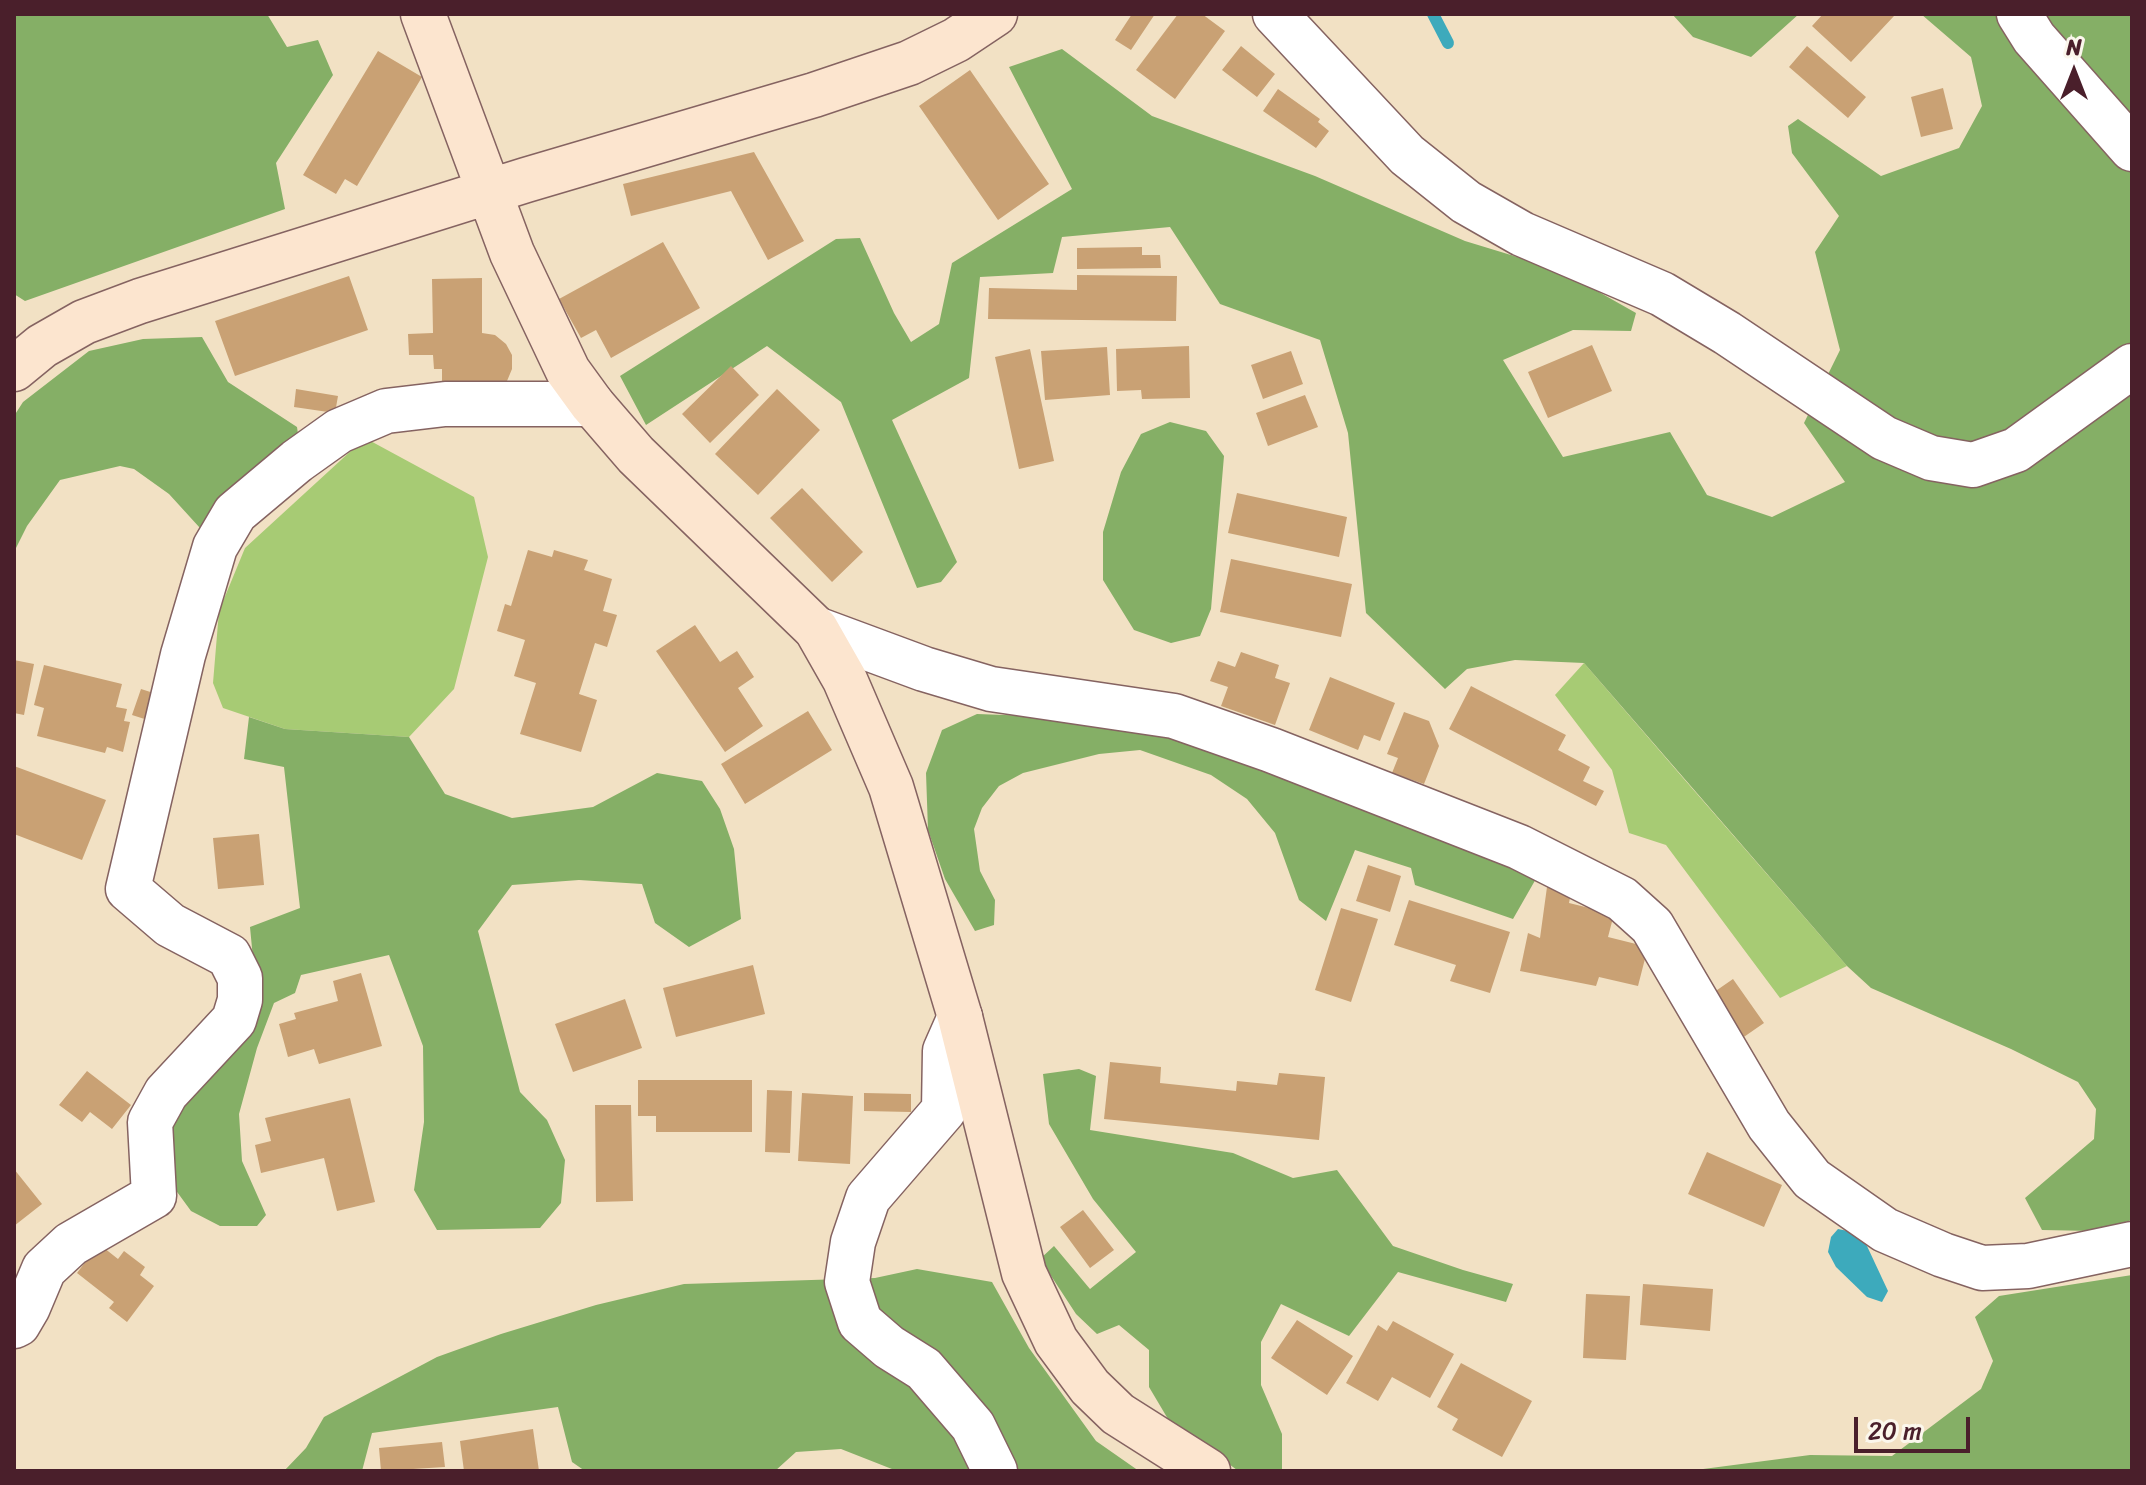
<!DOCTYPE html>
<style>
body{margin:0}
#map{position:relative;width:2146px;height:1485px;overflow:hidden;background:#f2e1c4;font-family:Sriracha,sans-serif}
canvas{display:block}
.frame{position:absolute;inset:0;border:16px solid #4a1f2b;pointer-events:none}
.north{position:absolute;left:2034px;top:32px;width:80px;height:80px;-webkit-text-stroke:6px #fbf7ec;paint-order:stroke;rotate:0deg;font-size:22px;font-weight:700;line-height:32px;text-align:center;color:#4a1f2b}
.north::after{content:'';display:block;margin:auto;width:28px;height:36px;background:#4a1f2b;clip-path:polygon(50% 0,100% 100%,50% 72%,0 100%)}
.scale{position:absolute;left:1854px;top:1417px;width:116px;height:36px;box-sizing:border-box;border:4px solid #4a1f2b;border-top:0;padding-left:10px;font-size:24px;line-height:28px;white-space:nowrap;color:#4a1f2b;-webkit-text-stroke:6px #fbf7ec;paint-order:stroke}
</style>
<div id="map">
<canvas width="2146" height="1485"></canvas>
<div class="frame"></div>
<div class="north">N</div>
<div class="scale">20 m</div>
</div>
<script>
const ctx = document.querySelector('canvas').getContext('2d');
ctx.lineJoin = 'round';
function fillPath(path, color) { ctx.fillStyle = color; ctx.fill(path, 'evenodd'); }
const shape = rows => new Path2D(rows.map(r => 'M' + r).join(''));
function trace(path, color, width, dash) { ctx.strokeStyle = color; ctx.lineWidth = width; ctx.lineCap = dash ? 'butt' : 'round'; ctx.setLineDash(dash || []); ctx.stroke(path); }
fillPath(shape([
 [365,438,474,497,488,557,454,689,409,737,285,729,223,708,213,683,219,611,245,548],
 [1584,663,1684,779,1847,966,1780,998,1666,845,1629,833,1612,770,1555,695]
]), '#a7cb74');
fillPath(shape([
 [14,14,267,14,287,47,318,40,333,75,276,163,285,209,25,301,14,294],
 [1672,14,1799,14,1751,57,1693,37],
 [1921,14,2132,14,2132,1220,2094,1231,2042,1230,2025,1198,2094,1139,2096,1109,2078,1082,2011,1049,1871,988,1847,966,1584,663,1515,660,1467,669,1445,689,1366,613,1348,433,1320,340,1220,304,1170,227,1062,237,1053,273,980,277,969,378,892,420,957,562,941,582,917,588,841,402,767,346,646,425,620,376,836,239,860,238,894,313,911,342,939,324,952,263,1072,189,1009,67,1062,49,1152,116,1315,176,1465,241,1560,270,1636,313,1631,331,1573,330,1503,360,1563,457,1670,432,1707,495,1772,517,1845,482,1804,423,1840,350,1815,252,1839,216,1792,153,1788,126,1798,119,1881,176,1959,148,1982,106,1971,57],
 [202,337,228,382,297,427,299,441,200,528,169,494,134,469,120,466,60,480,27,526,14,552,14,416,23,402,89,351,143,339],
 [1170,422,1206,431,1224,456,1211,609,1200,636,1171,643,1134,630,1103,580,1103,532,1121,472,1141,434],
 [977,714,1032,716,1134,726,1284,775,1537,877,1513,919,1415,885,1411,868,1355,850,1326,921,1299,900,1275,833,1247,799,1211,775,1140,750,1099,754,1023,773,999,786,982,808,974,829,980,871,995,900,994,925,975,931,945,879,928,830,926,773,942,730],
 [249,717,285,729,409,737,445,794,512,818,593,807,657,773,702,781,720,809,734,849,741,919,689,947,655,923,642,884,579,880,512,885,478,931,520,1092,547,1120,565,1160,561,1203,540,1228,437,1230,414,1190,424,1122,423,1046,389,955,301,975,295,993,274,1003,257,1048,239,1114,242,1161,266,1215,257,1226,220,1226,191,1211,172,1185,168,1134,177,1098,256,990,250,927,300,908,284,767,244,759],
 [1079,1069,1096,1076,1090,1130,1233,1153,1293,1178,1337,1170,1393,1246,1463,1270,1513,1284,1506,1302,1398,1272,1349,1336,1281,1304,1261,1342,1261,1385,1282,1434,1282,1471,1237,1470,1168,1419,1149,1387,1149,1350,1119,1325,1097,1334,1076,1314,1040,1259,1054,1246,1090,1289,1136,1252,1093,1199,1049,1124,1043,1074],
 [917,1269,992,1282,1029,1348,1096,1441,1139,1471,897,1471,841,1449,796,1452,775,1471,585,1471,572,1462,558,1407,372,1433,362,1471,284,1471,306,1448,324,1417,437,1357,501,1334,596,1305,684,1284,875,1278],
 [2132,1275,2132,1471,1688,1471,1810,1455,1892,1456,1981,1389,1993,1361,1975,1317,1999,1296]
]), '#85af66');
fillPath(shape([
 [1838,1229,1853,1232,1867,1246,1888,1291,1882,1302,1867,1297,1836,1267,1828,1252,1831,1237]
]), '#3daabc');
trace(shape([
 [1433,14,1448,43]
]), '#3daabc', 12);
fillPath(shape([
 [1132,14,1155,14,1131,50,1115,40],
 [1178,14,1202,14,1225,31,1175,99,1136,70],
 [1823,14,1891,14,1894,16,1851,62,1812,26],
 [1241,46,1275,74,1257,97,1222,70],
 [1807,46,1866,97,1848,118,1789,67],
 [378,51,422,77,357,186,345,179,336,194,303,175],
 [970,70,1049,184,998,220,919,106],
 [1943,88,1953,129,1921,137,1911,97],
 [1278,89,1320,119,1318,122,1329,131,1316,148,1263,111],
 [754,152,804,241,768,260,731,191,631,216,623,184],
 [663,242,700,308,611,358,596,330,581,338,559,299],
 [1142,247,1142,255,1160,255,1161,268,1077,269,1077,248],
 [1077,275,1177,276,1176,321,988,319,989,288,1077,290],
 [349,276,368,330,235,376,215,321],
 [482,278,482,333,495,335,506,344,512,355,512,369,507,381,496,389,442,392,442,369,434,369,433,355,409,355,408,334,433,333,432,279],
 [1592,345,1612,391,1548,418,1528,372],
 [1189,346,1190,398,1142,399,1141,390,1117,391,1116,349],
 [1107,347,1110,395,1045,400,1041,351],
 [1030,349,1054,461,1019,469,995,357],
 [1291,351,1303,384,1263,399,1251,365],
 [731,366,759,395,710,443,682,414],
 [296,389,338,396,335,413,294,407],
 [777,389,820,430,758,495,715,454],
 [1305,395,1318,427,1268,446,1256,413],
 [802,488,863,552,832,582,770,518],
 [1237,493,1347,517,1339,557,1228,533],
 [528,550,552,557,554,550,588,560,584,570,612,579,603,611,617,615,607,647,595,643,579,694,597,700,581,752,520,734,536,683,514,676,525,640,497,631,505,604,511,606],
 [1231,559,1352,584,1341,637,1220,612],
 [695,625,720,662,737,651,754,677,738,688,763,726,725,752,656,651],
 [1241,652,1279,665,1275,678,1290,683,1275,725,1221,706,1228,687,1210,681,1218,661,1235,667],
 [14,660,34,664,24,715,14,713],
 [44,665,122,684,116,707,127,709,124,721,130,722,123,752,107,747,105,753,37,736,44,708,34,705],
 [1330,677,1395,703,1380,741,1364,735,1358,750,1309,730],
 [1471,686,1566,735,1558,750,1590,767,1583,781,1604,791,1596,806,1449,729],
 [141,689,163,696,154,722,132,715],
 [808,711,832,750,745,804,721,764],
 [1404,712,1429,721,1439,746,1424,784,1392,773,1398,758,1387,754],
 [14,766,106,800,82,860,14,834],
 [259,834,264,885,218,889,213,838],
 [1368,865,1401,876,1390,912,1356,901],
 [1547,887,1571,893,1569,903,1614,914,1608,937,1648,947,1638,986,1599,977,1596,986,1520,971,1528,933,1540,938],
 [1409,900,1510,932,1490,993,1450,981,1456,965,1394,945],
 [1341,908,1378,919,1351,1002,1315,990],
 [753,965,765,1014,676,1037,663,988],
 [361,973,382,1046,319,1064,314,1049,288,1057,279,1024,296,1019,294,1013,338,1001,333,981],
 [1733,979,1764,1023,1738,1041,1707,997],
 [625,999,642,1048,573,1072,555,1024],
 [1110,1062,1161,1067,1160,1083,1236,1091,1237,1081,1277,1085,1279,1073,1325,1077,1319,1140,1104,1119],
 [87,1071,131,1105,112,1129,90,1112,82,1122,59,1105],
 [638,1080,752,1080,752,1132,656,1132,656,1116,638,1116],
 [767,1090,792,1091,790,1153,765,1152],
 [802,1093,853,1096,850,1164,798,1161],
 [864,1093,911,1094,911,1112,864,1111],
 [350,1098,375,1202,337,1211,324,1158,261,1173,255,1145,271,1141,265,1118],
 [595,1105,631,1105,633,1201,596,1202],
 [1707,1152,1782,1185,1764,1227,1688,1194],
 [14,1169,42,1204,14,1226],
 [1083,1210,1114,1250,1090,1268,1060,1227],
 [99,1244,118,1259,124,1251,145,1267,140,1275,154,1286,127,1322,109,1308,114,1302,77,1273],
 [1643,1284,1713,1289,1710,1331,1640,1325],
 [1586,1294,1630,1296,1626,1360,1583,1358],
 [1297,1320,1353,1356,1327,1395,1271,1358],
 [1393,1321,1454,1354,1430,1398,1392,1377,1378,1401,1346,1383,1378,1325,1387,1331],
 [1461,1363,1532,1401,1502,1457,1452,1430,1458,1419,1437,1407],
 [533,1429,539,1471,464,1471,460,1441],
 [442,1442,445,1467,381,1471,379,1448]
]), '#c9a174');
const street = shape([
 [1275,14,1407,155,1466,202,1522,234,1662,294,1727,333,1884,438,1931,458,1973,465,2016,450,2132,366],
 [2019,14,2034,38,2132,149],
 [816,629,924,669,991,689,1174,716,1271,750,1519,847,1622,899,1652,926,1769,1125,1812,1179,1885,1230,1943,1255,1982,1268,2028,1266,2132,1244],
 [960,1017,945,1051,944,1110,868,1198,853,1242,847,1282,860,1322,889,1347,924,1369,973,1426,995,1471],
 [14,1326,18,1324,28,1307,44,1269,71,1244,154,1196,150,1122,166,1093,234,1020,240,1000,240,978,229,956,170,925,128,889,183,655,215,547,235,513,297,461,339,431,386,411,445,404,592,404]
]);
const secondary = shape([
 [423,14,512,253,568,371,592,404,636,455,816,629,845,680,891,787,960,1017,1024,1273,1056,1341,1090,1387,1118,1414,1208,1471],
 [14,369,42,346,84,322,140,301,526,180,814,95,909,63,956,40,995,14]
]);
trace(street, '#856361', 47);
trace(secondary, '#856361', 47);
trace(street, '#fff', 44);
trace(secondary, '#fce5cf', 44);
</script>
